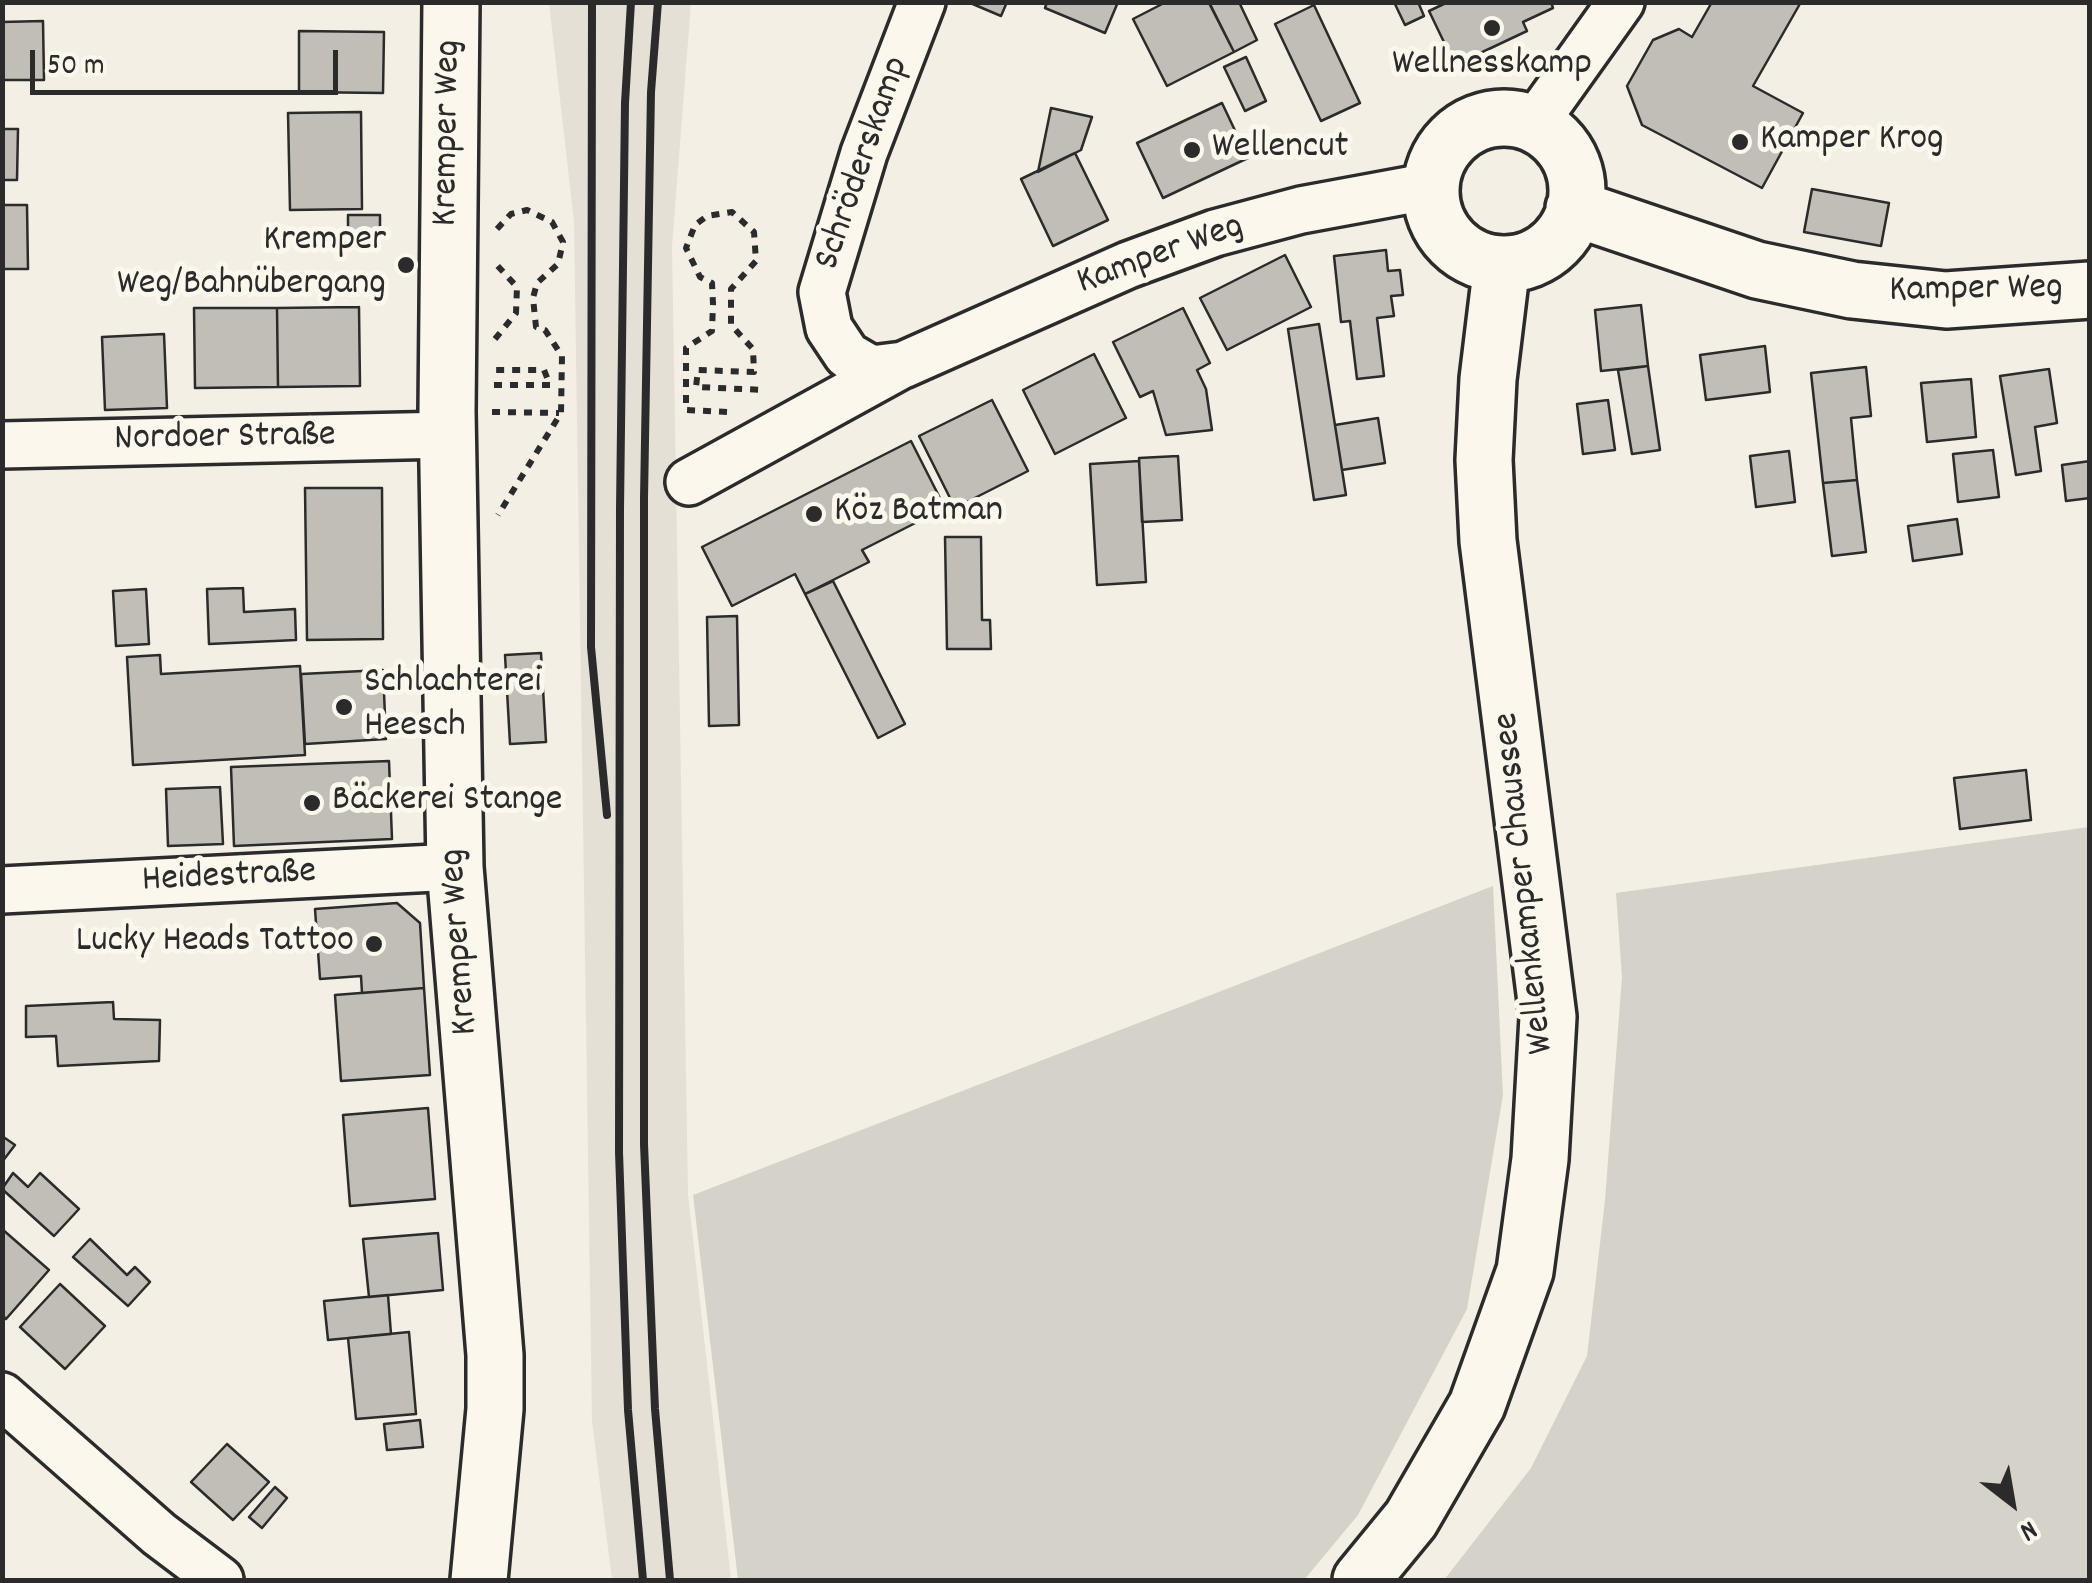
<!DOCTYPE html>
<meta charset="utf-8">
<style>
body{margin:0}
#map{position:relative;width:2092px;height:1583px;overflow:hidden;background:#f3efe4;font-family:Dekko,sans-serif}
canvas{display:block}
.frame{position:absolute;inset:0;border:5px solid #2b2b2b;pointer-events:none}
.north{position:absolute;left:1962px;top:1453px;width:100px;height:100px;-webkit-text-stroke:8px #fbf7ec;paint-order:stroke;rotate:149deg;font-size:28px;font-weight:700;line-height:40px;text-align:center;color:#2b2b2b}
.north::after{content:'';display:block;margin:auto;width:35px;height:45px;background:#2b2b2b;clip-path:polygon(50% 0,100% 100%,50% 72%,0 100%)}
.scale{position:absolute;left:30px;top:50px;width:308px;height:45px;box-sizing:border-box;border:5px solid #2b2b2b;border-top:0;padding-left:12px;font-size:30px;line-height:35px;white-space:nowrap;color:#2b2b2b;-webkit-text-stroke:8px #fbf7ec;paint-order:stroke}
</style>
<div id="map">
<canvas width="2092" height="1583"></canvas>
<div class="frame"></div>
<div class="north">N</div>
<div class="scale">50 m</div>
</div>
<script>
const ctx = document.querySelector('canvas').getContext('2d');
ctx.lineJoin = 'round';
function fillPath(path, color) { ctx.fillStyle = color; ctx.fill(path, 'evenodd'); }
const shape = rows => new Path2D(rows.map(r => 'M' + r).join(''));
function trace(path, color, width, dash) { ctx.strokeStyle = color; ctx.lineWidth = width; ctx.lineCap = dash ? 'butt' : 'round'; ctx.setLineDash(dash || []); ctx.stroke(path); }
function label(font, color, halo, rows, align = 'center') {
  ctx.font = font + ' Dekko,sans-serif'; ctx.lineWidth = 10; ctx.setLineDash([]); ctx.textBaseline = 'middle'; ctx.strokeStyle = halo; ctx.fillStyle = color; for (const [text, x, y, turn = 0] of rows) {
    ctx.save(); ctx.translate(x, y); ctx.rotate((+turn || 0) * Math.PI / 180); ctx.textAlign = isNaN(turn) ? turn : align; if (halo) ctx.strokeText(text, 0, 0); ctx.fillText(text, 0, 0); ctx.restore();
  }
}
fillPath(shape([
 [549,3,691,3,672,246,688,1194,731,1580,612,1580,592,1421,574,222]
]), '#e4e0d6');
fillPath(shape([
 [2089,827,2089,1580,1444,1580,1531,1468,1587,1356,1605,1200,1622,977,1616,893],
 [1493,886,1503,1095,1467,1309,1358,1515,1304,1580,738,1580,693,1195]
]), '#d5d2c9');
const building = shape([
 [968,2,1007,2,1001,16,968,2],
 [1047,2,1118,2,1105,33,1045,8,1047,2],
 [1166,2,1209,2,1234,52,1167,86,1133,19,1166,2],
 [1215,2,1239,2,1257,40,1234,52,1210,5,1215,2],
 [1394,2,1418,2,1424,16,1405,25,1394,2],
 [1448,2,1551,2,1553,8,1523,22,1527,31,1455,65,1429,11,1448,2],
 [1801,2,1753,86,1803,113,1762,188,1642,125,1627,86,1653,40,1679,29,1692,37,1712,2,1801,2],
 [1314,5,1360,103,1321,121,1275,24,1314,5],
 [43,21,44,80,2,80,2,22,43,21],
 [299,31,384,32,383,93,299,92,299,31],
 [1246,57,1266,101,1245,111,1224,67,1246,57],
 [1222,103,1248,158,1163,198,1137,143,1222,103],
 [1051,108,1092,117,1081,150,1038,172,1051,108],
 [361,112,362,209,290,210,288,113,361,112],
 [2,129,18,129,17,180,2,180,2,129],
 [1075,153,1108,220,1053,246,1021,179,1075,153],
 [1812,189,1889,203,1881,246,1804,232,1812,189],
 [2,205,27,205,28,269,2,269,2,205],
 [348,215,380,215,380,245,348,246,348,215],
 [1386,250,1388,271,1400,270,1403,295,1391,296,1394,316,1377,318,1384,376,1357,379,1350,321,1341,322,1334,256,1386,250],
 [1285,255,1311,307,1227,350,1200,298,1285,255],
 [1641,305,1648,366,1601,371,1595,310,1641,305],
 [359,307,360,386,278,387,277,308,359,307],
 [194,308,277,308,278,387,195,388,194,308],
 [1183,308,1210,363,1197,370,1206,389,1212,430,1166,435,1153,391,1140,397,1113,342,1183,308],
 [1319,324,1346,495,1314,500,1288,329,1319,324],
 [164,334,167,408,105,410,102,337,164,334],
 [1765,346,1770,392,1706,400,1700,355,1765,346],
 [1094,354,1126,418,1055,454,1023,390,1094,354],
 [1648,366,1660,450,1632,454,1618,370,1648,366],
 [1866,367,1871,416,1851,418,1857,480,1823,483,1811,373,1866,367],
 [2049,369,2057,423,2035,427,2041,471,2016,475,2000,376,2049,369],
 [1971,379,1976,437,1927,442,1921,383,1971,379],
 [992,400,1028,471,955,508,919,436,992,400],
 [1608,400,1615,450,1583,454,1577,404,1608,400],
 [1378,418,1385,463,1342,470,1335,425,1378,418],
 [911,441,945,508,862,550,869,562,805,594,795,574,732,606,702,547,911,441],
 [1993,450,1999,497,1958,502,1953,454,1993,450],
 [1789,451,1795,502,1756,507,1750,456,1789,451],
 [1178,456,1182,520,1142,522,1139,458,1178,456],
 [1139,461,1146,582,1097,585,1090,464,1139,461],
 [2090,461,2090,498,2066,501,2062,465,2090,461],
 [1857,480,1866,552,1832,556,1823,483,1857,480],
 [305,488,382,488,383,639,307,640,305,488],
 [1957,519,1962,554,1913,561,1908,526,1957,519],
 [945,537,981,537,982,620,990,620,991,649,947,649,945,537],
 [833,581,905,724,878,738,805,594,833,581],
 [243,588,244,612,295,609,296,640,209,644,207,589,243,588],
 [146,589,149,644,116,646,113,591,146,589],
 [737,616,739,725,709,726,707,617,737,616],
 [541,653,546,742,510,744,505,655,541,653],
 [160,655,161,674,300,666,305,755,133,765,127,657,160,655],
 [383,670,386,739,305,744,301,674,383,670],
 [389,761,392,839,234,846,231,767,389,761],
 [2026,770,2031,820,1960,829,1954,778,2026,770],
 [220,787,223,844,168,846,166,789,220,787],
 [397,903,420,923,424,988,362,993,361,976,320,979,315,909,397,903],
 [424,988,430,1075,341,1081,335,995,424,988],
 [113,1002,114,1019,160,1020,159,1061,58,1066,56,1036,26,1037,26,1006,113,1002],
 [428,1108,435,1199,350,1206,343,1115,428,1108],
 [2,1136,15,1145,2,1162,2,1136],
 [13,1173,28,1187,40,1173,79,1209,54,1236,2,1189,13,1173],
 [2,1229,49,1270,6,1319,2,1315,2,1229],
 [438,1233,443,1290,369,1297,363,1239,438,1233],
 [90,1239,127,1275,135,1267,150,1282,128,1306,73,1257,90,1239],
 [60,1284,105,1326,65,1369,20,1327,60,1284],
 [388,1295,391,1334,328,1340,324,1301,388,1295],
 [409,1332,416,1414,356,1419,348,1338,409,1332],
 [420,1420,423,1447,387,1450,384,1424,420,1420],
 [227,1444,269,1482,233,1520,191,1482,227,1444],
 [275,1487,287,1498,262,1528,249,1517,275,1487]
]);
fillPath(building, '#c0beb6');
trace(building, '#2b2b2b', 2.5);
const minor = shape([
 [922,2,864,153,822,292,829,328,847,355,871,369,903,365,1128,265,1215,233,1301,210,1431,186],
 [1534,124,1621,2],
 [2,445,448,435],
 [689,482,902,365],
 [2,890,455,867],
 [2,1396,159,1534,220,1580]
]);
const tertiary = shape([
 [451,2,447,411,455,867,495,1355,495,1409,479,1580]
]);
const secondary = shape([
 '1431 191a73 73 0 1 1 146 0a73 73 0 1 1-146 0Z',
 [1574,208,1757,270,1852,290,1946,300,2090,290],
 [1361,1580,1411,1519,1477,1405,1525,1271,1540,1159,1548,1017,1488,541,1484,460,1488,379,1502,264]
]);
trace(minor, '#2b2b2b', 52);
trace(tertiary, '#2b2b2b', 62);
trace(secondary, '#2b2b2b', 62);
trace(shape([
 [497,229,511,214,527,210,552,222,563,242,558,264,537,283,533,298,536,327,545,330,562,356,561,413,498,515],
 [495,339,516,313,517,287,495,263],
 [494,385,550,385,544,370,494,370],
 [492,412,559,413],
 [727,412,686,410,686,348,712,331,713,304,712,283,700,277,686,248,695,225,707,216,732,212,754,232,756,261,731,289,731,325,753,349,754,372,698,370,696,387,765,390]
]), '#2b2b2b', 6, [8, 8]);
trace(minor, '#fbf7ec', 45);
trace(tertiary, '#fbf7ec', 55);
trace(secondary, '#fbf7ec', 55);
trace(shape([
 [592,2,591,647,607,815],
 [631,2,625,103,620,509,619,1152,628,1410,643,1580],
 [658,2,651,92,644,498,644,1144,655,1409,670,1580]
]), '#2b2b2b', 8);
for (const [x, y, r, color] of [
 [1492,28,10,"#2b2b2b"],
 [1740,142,10,"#2b2b2b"],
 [1192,150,10,"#2b2b2b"],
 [406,265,10,"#2b2b2b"],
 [814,514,10,"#2b2b2b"],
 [344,707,10,"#2b2b2b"],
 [312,803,10,"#2b2b2b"],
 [374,944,10,"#2b2b2b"]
]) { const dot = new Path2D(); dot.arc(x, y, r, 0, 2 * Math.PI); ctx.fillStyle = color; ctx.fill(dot); trace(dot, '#fbf7ec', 4); }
label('38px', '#2b2b2b', '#fbf7ec', [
 ["Wellnesskamp",1492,67,"center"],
 ["Kamper Krog",1760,142],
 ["Wellencut",1212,150],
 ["Kremper",386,243,"right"],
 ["Weg/Bahnübergang",386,287,"right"],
 ["Köz Batman",834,514],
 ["Schlachterei",364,685],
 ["Heesch",364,729],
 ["Bäckerei Stange",332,803],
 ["Lucky Heads Tattoo",354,944,"right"]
], 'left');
label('38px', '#2b2b2b', '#fbf7ec', [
 ["Kremper Weg",450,133,-89],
 ["Schröderskamp",865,164,-71],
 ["Kamper Weg",1161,257,-20],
 ["Kamper Weg",1976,292,-1],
 ["Nordoer Straße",225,440,-1],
 ["Heidestraße",229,879,-3],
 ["Wellenkamper Chaussee",1527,883,-96],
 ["Kremper Weg",462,942,-94]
]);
</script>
